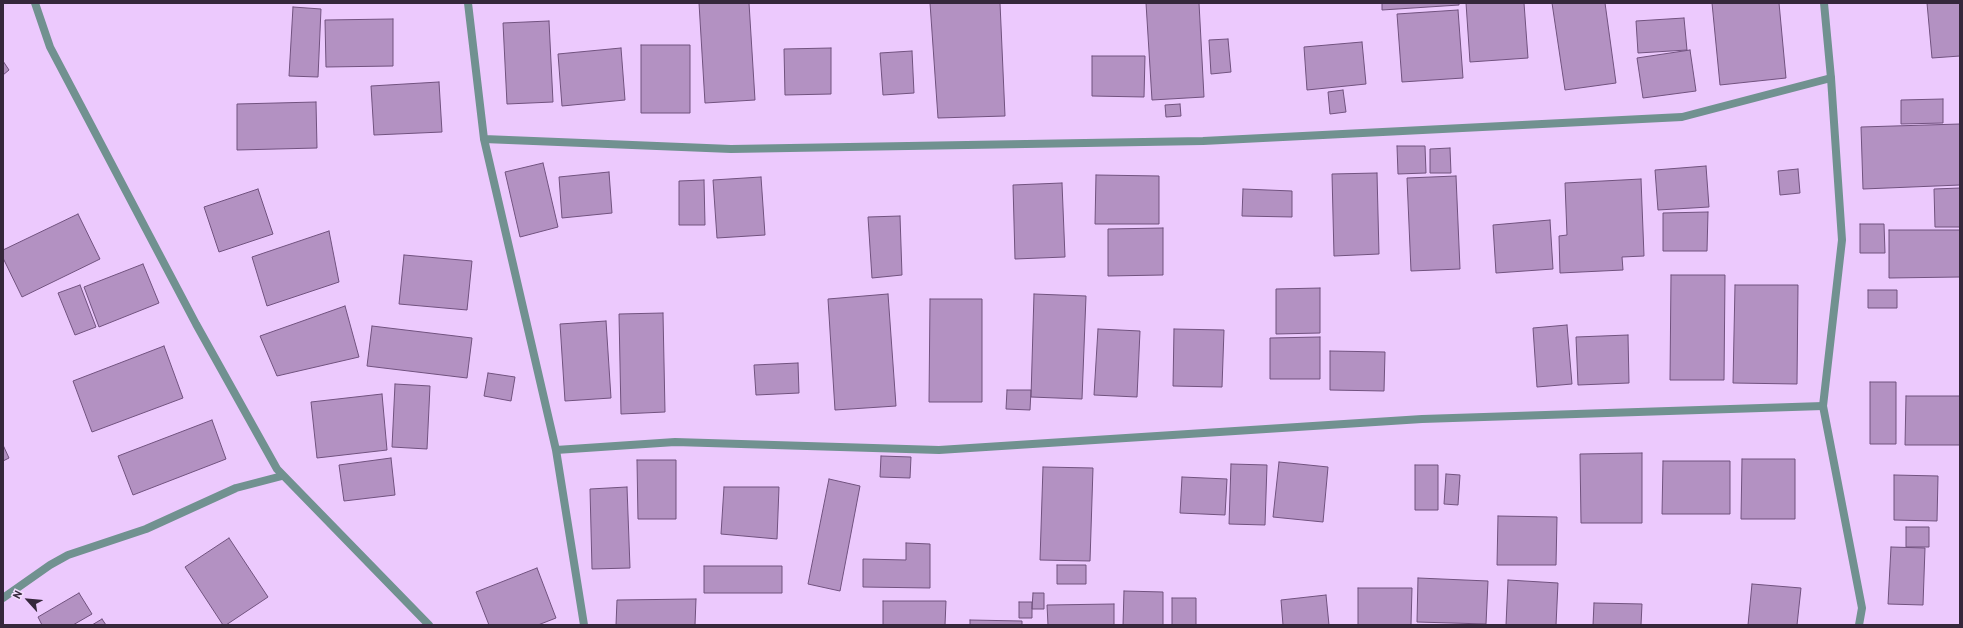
<!DOCTYPE html>
<style>
body{margin:0}
#map{position:relative;width:1963px;height:628px;overflow:hidden;background:#ecc9fd;font-family:"PT Sans",sans-serif}
canvas{display:block}
.frame{position:absolute;inset:0;border:4px solid #35273b;pointer-events:none}
.north{position:absolute;left:8px;top:580px;width:40px;height:40px;-webkit-text-stroke:3px #f2ddfc;paint-order:stroke;rotate:297deg;font-size:11px;font-weight:700;line-height:16px;text-align:center;color:#35273b}
.north::after{content:'';display:block;margin:auto;width:14px;height:18px;background:#35273b;clip-path:polygon(50% 0,100% 100%,50% 72%,0 100%)}
</style>
<div id="map">
<canvas width="1963" height="628"></canvas>
<div class="frame"></div>
<div class="north">N</div>
</div>
<script>
const ctx = document.querySelector('canvas').getContext('2d');
ctx.lineJoin = 'round';
function fillPath(path, color) { ctx.fillStyle = color; ctx.fill(path, 'evenodd'); }
const shape = rows => new Path2D(rows.map(r => 'M' + r).join(''));
function trace(path, color, width, dash) { ctx.strokeStyle = color; ctx.lineWidth = width; ctx.lineCap = dash ? 'butt' : 'round'; ctx.setLineDash(dash || []); ctx.stroke(path); }
const building = shape([
 [699,3,749,3,755,100,705,103,699,3],
 [930,3,1000,3,1005,116,938,118,930,3],
 [1146,3,1199,3,1204,97,1152,100,1146,3],
 [1382,3,1459,3,1459,5,1382,10,1382,3],
 [1466,3,1524,3,1528,58,1470,62,1466,3],
 [1552,3,1605,3,1616,83,1565,90,1552,3],
 [1712,3,1779,3,1786,78,1720,85,1712,3],
 [1927,3,1960,3,1960,56,1932,58,1927,3],
 [293,7,321,9,318,77,289,76,293,7],
 [1458,10,1463,78,1402,82,1397,14,1458,10],
 [1684,18,1687,50,1638,53,1636,21,1684,18],
 [393,19,393,66,326,67,325,20,393,19],
 [549,21,553,102,507,104,503,23,549,21],
 [1228,39,1231,72,1211,74,1209,40,1228,39],
 [1362,42,1366,84,1307,90,1304,47,1362,42],
 [641,45,690,45,690,113,641,113,641,45],
 [621,48,625,100,562,106,558,54,621,48],
 [831,48,831,94,785,95,784,49,831,48],
 [1690,50,1696,91,1643,98,1637,58,1690,50],
 [912,51,914,93,883,95,880,53,912,51],
 [1092,56,1145,56,1144,97,1092,96,1092,56],
 [3,61,9,70,3,75,3,61],
 [439,82,442,132,374,135,371,86,439,82],
 [1343,90,1346,112,1330,114,1328,92,1343,90],
 [1943,99,1943,123,1901,124,1901,100,1943,99],
 [316,102,317,148,237,150,237,104,316,102],
 [1180,104,1181,116,1166,117,1165,105,1180,104],
 [1960,124,1960,185,1863,189,1861,127,1960,124],
 [1397,146,1425,146,1426,173,1398,174,1397,146],
 [1450,148,1451,173,1430,173,1430,149,1450,148],
 [543,163,558,227,520,237,505,172,543,163],
 [1706,166,1709,207,1658,210,1655,170,1706,166],
 [1798,169,1800,193,1780,195,1778,171,1798,169],
 [609,172,612,213,562,218,559,177,609,172],
 [1377,173,1379,254,1334,256,1332,174,1377,173],
 [1096,175,1159,176,1159,224,1095,224,1096,175],
 [1456,176,1460,269,1411,271,1407,178,1456,176],
 [761,177,765,235,717,238,713,180,761,177],
 [1641,179,1644,256,1622,257,1623,270,1560,273,1559,236,1567,235,1565,183,1641,179],
 [704,180,705,225,679,225,679,181,704,180],
 [1062,183,1065,257,1015,259,1013,185,1062,183],
 [1960,188,1960,227,1935,227,1934,189,1960,188],
 [258,189,273,234,219,252,204,207,258,189],
 [1243,189,1292,191,1292,217,1242,216,1243,189],
 [1708,212,1707,251,1663,251,1663,213,1708,212],
 [78,214,100,259,22,297,3,258,3,250,78,214],
 [900,216,902,275,872,278,868,217,900,216],
 [1550,220,1553,269,1496,273,1493,225,1550,220],
 [1860,224,1884,224,1885,253,1860,253,1860,224],
 [1163,228,1163,275,1108,276,1108,229,1163,228],
 [1889,230,1960,230,1960,277,1889,278,1889,230],
 [329,231,339,282,267,306,252,257,329,231],
 [404,255,472,261,467,310,399,304,404,255],
 [143,264,159,303,99,327,84,287,143,264],
 [1671,275,1725,275,1724,380,1670,380,1671,275],
 [80,285,96,327,75,335,58,293,80,285],
 [1735,285,1798,285,1797,384,1733,383,1735,285],
 [1320,288,1320,333,1276,334,1276,289,1320,288],
 [1868,290,1897,290,1897,308,1868,308,1868,290],
 [888,294,896,406,835,410,828,299,888,294],
 [1034,294,1086,296,1082,399,1031,397,1034,294],
 [930,299,982,299,982,402,929,402,930,299],
 [345,306,359,357,277,376,260,336,345,306],
 [663,313,665,412,621,414,619,314,663,313],
 [606,321,611,398,565,401,560,324,606,321],
 [1567,325,1572,384,1537,387,1533,328,1567,325],
 [372,326,472,338,467,378,367,366,372,326],
 [1098,329,1140,331,1137,397,1094,395,1098,329],
 [1174,329,1224,330,1222,387,1173,386,1174,329],
 [1628,335,1629,383,1578,385,1576,337,1628,335],
 [1320,337,1320,379,1270,379,1270,338,1320,337],
 [164,346,183,398,92,432,73,381,164,346],
 [1330,351,1385,352,1384,391,1330,390,1330,351],
 [798,363,799,393,756,395,754,365,798,363],
 [488,373,515,377,511,401,484,396,488,373],
 [1870,382,1896,382,1896,444,1870,444,1870,382],
 [395,384,430,386,427,449,392,447,395,384],
 [1007,390,1031,390,1030,410,1006,409,1007,390],
 [382,394,387,450,317,458,311,402,382,394],
 [1906,396,1960,396,1960,445,1905,445,1906,396],
 [212,420,226,459,133,495,118,456,212,420],
 [3,445,9,458,3,461,3,445],
 [1642,453,1642,523,1581,523,1580,454,1642,453],
 [881,456,911,457,910,478,880,477,881,456],
 [391,458,395,495,344,501,339,465,391,458],
 [1742,459,1795,459,1795,519,1741,519,1742,459],
 [637,460,676,460,676,519,638,519,637,460],
 [1663,461,1730,461,1730,514,1662,514,1663,461],
 [1279,462,1328,467,1323,522,1273,517,1279,462],
 [1231,464,1267,465,1265,525,1229,524,1231,464],
 [1415,465,1438,465,1438,510,1415,510,1415,465],
 [1043,467,1093,468,1090,561,1040,560,1043,467],
 [1446,474,1460,475,1458,505,1444,504,1446,474],
 [1894,475,1938,476,1937,521,1894,520,1894,475],
 [1182,477,1227,479,1225,515,1180,513,1182,477],
 [829,479,860,486,840,591,808,584,829,479],
 [627,487,630,568,592,569,590,489,627,487],
 [724,487,779,487,777,539,721,534,724,487],
 [1498,516,1557,517,1556,565,1497,565,1498,516],
 [1906,527,1929,527,1929,547,1906,547,1906,527],
 [229,538,268,597,226,625,223,625,185,567,229,538],
 [906,543,930,544,930,588,863,587,863,559,906,560,906,543],
 [1891,547,1925,548,1923,605,1888,604,1891,547],
 [1057,565,1086,565,1086,584,1057,584,1057,565],
 [704,566,782,566,782,593,704,593,704,566],
 [537,568,556,618,538,625,489,625,476,592,537,568],
 [1418,578,1488,581,1486,624,1417,622,1418,578],
 [1508,580,1558,583,1556,625,1506,625,1508,580],
 [1752,584,1801,588,1797,625,1748,625,1752,584],
 [1358,588,1412,588,1411,625,1358,625,1358,588],
 [1124,591,1163,592,1163,625,1123,625,1124,591],
 [79,593,92,614,73,625,42,625,38,617,79,593],
 [1033,593,1044,593,1044,609,1032,609,1033,593],
 [1326,595,1329,625,1283,625,1281,600,1326,595],
 [1172,598,1196,598,1196,625,1172,625,1172,598],
 [696,599,695,625,616,625,617,600,696,599],
 [883,601,946,601,945,625,883,625,883,601],
 [1019,602,1032,602,1032,618,1019,618,1019,602],
 [1594,603,1642,604,1641,625,1593,625,1594,603],
 [1114,604,1114,625,1048,625,1047,605,1114,604],
 [102,619,106,625,92,625,102,619],
 [970,620,1022,621,1022,625,970,625,970,620]
]);
fillPath(building, '#b391c2');
trace(building, '#71527f', 1);
trace(shape([
 [35,3,50,47,196,324,277,469,429,625],
 [468,3,484,139,556,450,584,625],
 [484,139,731,149,1203,141,1682,117,1831,78],
 [556,450,675,442,939,450,1422,419,1823,406],
 [3,598,50,565,68,555,146,529,236,488,282,476]
]), '#719190', 8);
trace(shape([
 [1824,3,1831,78,1842,240,1823,406,1862,608,1859,625]
]), '#719190', 8);
</script>
